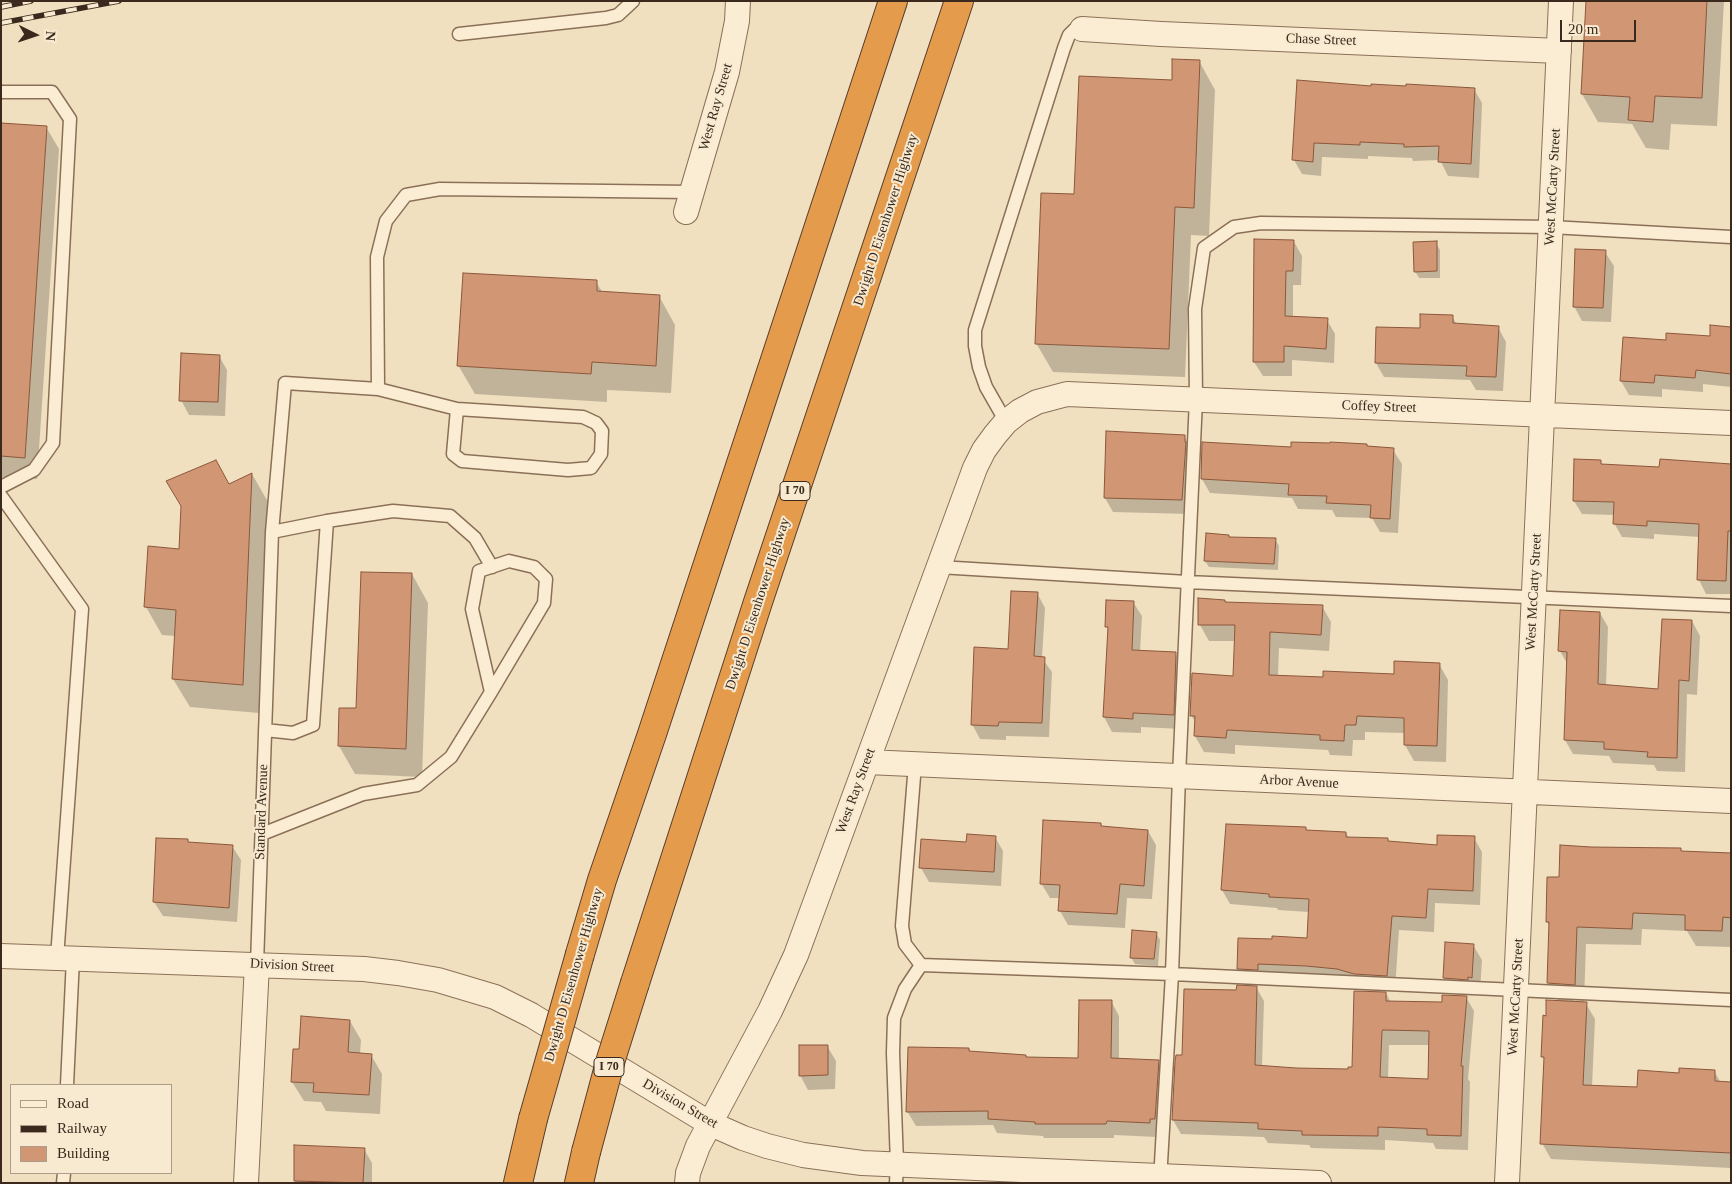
<!DOCTYPE html>
<style>
body{margin:0}
#map{position:relative;width:1732px;height:1184px;overflow:hidden;background:#f0e0c0;font-family:Georgia,serif}
canvas{display:block}
.frame{position:absolute;inset:0;border:2px solid #3a291c;pointer-events:none}
.legend{position:absolute;left:10px;top:1084px;width:162px;height:90px;box-sizing:border-box;background:#f7ead1;border:1px solid #ab9d89;margin:0;padding:6px 9px;list-style:none;font-size:15px;color:#3a291c}
.legend li{display:flex;align-items:center;gap:10px;height:25px}
.legend b{width:25px;border:1px solid #ab9d89}
.north{position:absolute;left:10px;top:10px;width:50px;height:50px;-webkit-text-stroke:4px #f7ead1;paint-order:stroke;rotate:94deg;font-size:14px;font-weight:700;line-height:20px;text-align:center;color:#3a291c}
.north::after{content:'';display:block;margin:auto;width:18px;height:22px;background:#3a291c;clip-path:polygon(50% 0,100% 100%,50% 72%,0 100%)}
.scale{position:absolute;left:1560px;top:20px;width:76px;height:22px;box-sizing:border-box;border:2px solid #3a291c;border-top:0;padding-left:6px;font-size:15px;line-height:18px;white-space:nowrap;color:#3a291c;-webkit-text-stroke:4px #f7ead1;paint-order:stroke}
</style>
<div id="map">
<canvas width="1732" height="1184"></canvas>
<div class="frame"></div>
<ul class="legend">
<li><b style="height:6px;background:#fbedd4"></b>Road</li>
<li><b style="height:6px;background:#3a291c"></b>Railway</li>
<li><b style="height:14px;background:#d19674"></b>Building</li>
</ul>
<div class="north">N</div>
<div class="scale">20 m</div>
</div>
<script>
const ctx = document.querySelector('canvas').getContext('2d');
ctx.lineJoin = 'round';
function fillPath(path, color) { ctx.fillStyle = color; ctx.fill(path, 'evenodd'); }
const shape = rows => new Path2D(rows.map(r => 'M' + r).join(''));
function trace(path, color, width, dash) { ctx.strokeStyle = color; ctx.lineWidth = width; ctx.lineCap = dash ? 'butt' : 'round'; ctx.setLineDash(dash || []); ctx.stroke(path); }
function label(font, color, halo, rows, align = 'center') {
  ctx.font = font + ' Georgia,serif'; ctx.lineWidth = 4; ctx.setLineDash([]); ctx.textBaseline = 'middle'; ctx.strokeStyle = halo; ctx.fillStyle = color; for (const [text, x, y, turn = 0] of rows) {
    ctx.save(); ctx.translate(x, y); ctx.rotate((+turn || 0) * Math.PI / 180); ctx.textAlign = isNaN(turn) ? turn : align; if (halo) ctx.strokeText(text, 0, 0); ctx.fillText(text, 0, 0); ctx.restore();
  }
}
fillPath(shape([
 [1588,1,1724,1,1717,126,1671,124,1669,150,1646,148,1632,124,1598,122,1582,94],
 [1199,61,1215,90,1209,236,1191,235,1185,377,1053,372,1036,343,1076,196,1173,81],
 [1372,87,1474,89,1482,103,1479,178,1448,176,1440,160,1413,161,1412,158,1368,156,1368,159,1322,157,1321,176,1302,174,1294,160],
 [1,124,46,127,59,149,37,479,1,477],
 [1294,242,1302,256,1301,285,1293,285,1293,318,1327,320,1335,334,1334,363,1292,360,1292,376,1263,376,1254,362],
 [1436,243,1440,250,1440,278,1419,278,1415,271],
 [1605,252,1614,266,1611,322,1582,321,1574,306],
 [596,282,603,293,659,296,675,325,671,393,607,390,607,402,475,394,458,365],
 [1452,316,1457,325,1498,327,1506,342,1503,391,1476,390,1470,380,1384,377,1376,363,1421,329],
 [1731,329,1731,387,1703,384,1703,392,1662,389,1662,397,1629,395,1621,381,1667,341,1711,337],
 [219,356,227,370,225,416,189,415,181,400],
 [1108,433,1184,436,1192,450,1190,514,1113,512,1105,498],
 [1292,448,1368,448,1393,450,1402,464,1398,533,1380,532,1372,518,1336,517,1332,510,1298,509,1292,498,1210,493,1202,479],
 [1600,461,1602,465,1660,468,1731,465,1731,594,1706,594,1699,580,1700,537,1654,534,1654,539,1622,537,1614,523,1615,515,1582,514,1574,501],
 [252,474,268,502,259,713,190,707,173,679,176,636,162,635,146,607,180,550,229,485],
 [1229,536,1230,538,1275,539,1279,546,1278,570,1209,567,1205,561],
 [412,574,428,603,422,777,355,774,339,746,357,709],
 [1037,593,1045,608,1042,658,1052,672,1049,737,1006,736,1006,740,980,739,972,724],
 [1133,602,1142,616,1140,652,1176,654,1184,668,1181,729,1141,727,1141,733,1112,732,1104,717,1109,631,1107,627],
 [1226,604,1322,606,1331,622,1329,651,1279,648,1278,676,1324,678,1395,676,1439,664,1448,680,1446,762,1414,761,1405,745,1405,733,1365,732,1365,740,1353,740,1352,756,1330,755,1328,750,1235,745,1235,754,1204,752,1195,736,1196,723,1191,715,1234,677,1236,641,1209,641,1200,625],
 [1600,613,1608,627,1606,686,1659,690,1692,621,1700,636,1697,695,1687,694,1685,772,1657,771,1654,765,1613,763,1609,756,1573,754,1565,740,1568,665,1560,651],
 [1101,824,1103,828,1148,831,1156,845,1152,899,1127,898,1125,928,1068,925,1060,911,1060,898,1050,898,1041,883],
 [1307,832,1346,833,1349,838,1438,846,1474,838,1482,852,1480,905,1435,903,1434,932,1399,930,1395,990,1246,983,1238,969,1308,939,1309,912,1278,910,1277,908,1230,904,1222,890],
 [995,837,1003,851,1001,886,929,882,921,868,967,843],
 [157,840,188,841,189,843,232,846,241,860,237,922,163,916,154,902],
 [1680,850,1682,852,1731,853,1731,947,1696,946,1687,931,1642,929,1641,945,1586,944,1584,1001,1574,1000,1574,1003,1586,1004,1595,1019,1592,1087,1638,1088,1680,1075,1714,1071,1721,1083,1731,1083,1731,1168,1551,1159,1542,1143,1545,1061,1542,1056,1547,1017,1559,1002,1548,983,1550,927,1547,922,1560,878],
 [1156,933,1160,940,1158,966,1135,964,1131,957],
 [1446,944,1473,945,1482,960,1480,991,1453,992,1444,978],
 [1256,987,1264,1001,1262,1066,1349,1071,1353,1068,1386,993,1391,1003,1443,1003,1466,997,1474,1011,1468,1079,1470,1082,1468,1150,1436,1149,1433,1143,1385,1140,1385,1150,1311,1148,1309,1145,1268,1143,1264,1137,1181,1134,1173,1120,1184,1057,1238,992],
 [1389,1045,1430,1045,1429,1081,1388,1079],
 [1111,1001,1119,1016,1119,1060,1158,1061,1166,1076,1157,1137,1114,1135,1114,1138,1044,1138,1043,1136,997,1133,993,1125,916,1126,907,1111,969,1049,970,1052,1026,1058,1080,1059],
 [350,1021,361,1040,360,1054,371,1055,382,1074,380,1114,326,1111,321,1102,304,1101,292,1082,300,1050],
 [827,1046,836,1061,835,1089,808,1090,800,1075],
 [296,1146,364,1149,372,1163,372,1183,295,1183]
]), '#0003');
const building = shape([
 [1586,1,1707,1,1702,98,1655,96,1653,122,1628,120,1630,97,1581,94,1586,1],
 [1172,59,1200,60,1194,208,1175,207,1169,349,1035,344,1041,193,1074,194,1079,76,1172,80,1172,59],
 [1297,80,1371,86,1371,84,1406,86,1406,84,1475,88,1471,164,1438,162,1439,146,1404,147,1404,144,1360,142,1360,145,1314,143,1313,162,1292,160,1297,80],
 [1,123,47,126,25,458,1,456,1,123],
 [1254,239,1294,240,1293,271,1286,271,1285,316,1328,318,1326,349,1284,346,1284,362,1253,362,1254,239],
 [1437,241,1437,271,1414,272,1413,242,1437,241],
 [1575,249,1606,250,1603,308,1573,307,1575,249],
 [463,273,597,280,597,291,660,295,656,366,592,362,591,374,457,366,463,273],
 [1420,314,1453,315,1453,323,1499,326,1496,377,1466,376,1467,366,1375,363,1376,327,1420,328,1420,314],
 [1710,325,1731,327,1731,374,1696,370,1695,378,1655,375,1654,383,1620,381,1623,337,1666,340,1666,333,1710,336,1710,325],
 [181,353,220,355,218,402,179,401,181,353],
 [1106,431,1185,435,1185,442,1186,442,1182,500,1104,498,1106,431],
 [1202,442,1291,447,1291,442,1330,443,1330,442,1367,444,1367,446,1394,448,1390,519,1370,518,1371,505,1326,503,1327,496,1288,495,1289,484,1201,479,1202,442],
 [1574,459,1601,460,1601,464,1659,467,1660,459,1731,464,1731,531,1728,531,1726,581,1697,580,1699,524,1647,521,1647,526,1613,524,1614,502,1573,501,1574,459],
 [216,460,229,484,252,473,243,685,172,679,176,610,144,607,148,546,179,549,181,506,166,481,216,460],
 [1206,533,1229,535,1229,537,1276,538,1274,564,1204,561,1206,533],
 [361,572,412,573,406,749,338,746,339,708,356,708,361,572],
 [1011,591,1038,592,1034,656,1045,657,1042,723,999,722,998,726,971,725,974,647,1008,649,1011,591],
 [1198,598,1225,600,1225,602,1323,605,1321,635,1270,632,1269,675,1323,677,1323,671,1394,674,1394,661,1440,663,1437,746,1404,745,1404,718,1357,716,1356,725,1345,725,1344,741,1320,740,1320,735,1227,730,1226,738,1194,736,1195,716,1190,716,1192,673,1233,676,1235,625,1198,625,1198,598],
 [1106,600,1134,601,1132,650,1176,652,1174,715,1133,713,1133,719,1103,717,1108,627,1105,627,1106,600],
 [1560,610,1600,612,1598,684,1658,689,1662,619,1692,620,1689,681,1679,680,1677,758,1647,757,1648,752,1604,749,1604,742,1564,740,1567,652,1558,651,1560,610],
 [1043,820,1101,823,1101,826,1148,830,1144,886,1120,884,1117,914,1058,911,1060,885,1040,884,1043,820],
 [1226,824,1306,827,1306,830,1346,832,1346,837,1388,838,1388,841,1437,845,1437,835,1475,836,1473,891,1428,889,1426,918,1392,916,1387,976,1354,974,1337,969,1306,966,1258,964,1258,970,1237,969,1238,938,1272,939,1272,936,1307,938,1309,899,1269,897,1269,894,1221,890,1226,824],
 [967,834,996,836,994,872,919,868,921,839,966,842,967,834],
 [156,838,188,839,188,842,233,845,229,908,153,902,156,838],
 [1560,845,1591,847,1681,848,1681,851,1731,853,1731,918,1723,917,1722,931,1685,930,1685,915,1633,913,1632,929,1577,927,1575,985,1547,983,1549,922,1546,922,1547,877,1559,877,1560,845],
 [1132,930,1157,932,1154,959,1130,958,1132,930],
 [1445,942,1474,944,1472,978,1468,977,1468,980,1443,978,1445,942],
 [1237,985,1257,986,1255,1065,1296,1068,1348,1069,1348,1067,1352,1067,1354,991,1386,992,1386,1001,1442,1002,1442,995,1467,996,1461,1066,1463,1066,1461,1136,1427,1135,1427,1129,1378,1127,1378,1136,1302,1135,1302,1131,1258,1129,1258,1123,1172,1120,1175,1061,1176,1055,1182,1055,1184,989,1236,990,1237,985],
 [1383,1030,1429,1031,1428,1079,1380,1077,1382,1031,1383,1030],
 [1079,1000,1112,1000,1111,1058,1159,1060,1155,1119,1150,1119,1150,1123,1107,1121,1106,1124,1035,1124,1035,1122,988,1119,988,1111,906,1112,908,1047,969,1048,969,1051,1026,1055,1026,1057,1078,1058,1079,1000],
 [1546,1000,1587,1002,1583,1085,1637,1087,1638,1070,1679,1073,1679,1068,1715,1070,1715,1081,1731,1082,1731,1153,1540,1144,1544,1057,1541,1057,1543,1015,1546,1016,1546,1000],
 [301,1016,350,1020,348,1052,372,1054,369,1095,313,1092,314,1083,291,1082,293,1049,299,1049,301,1016],
 [799,1045,828,1045,828,1075,799,1076,799,1045],
 [294,1145,365,1148,363,1183,294,1181,294,1145]
]);
fillPath(building, '#d19674');
trace(building, '#8b573b', 1);
const service = shape([
 [459,34,606,18,618,15,633,1],
 [1,92,52,92,70,119,53,443,34,470,1,487],
 [378,389,457,409,583,417,596,423,602,431,601,454,591,468,568,470,462,461,453,454,457,409],
 [1006,422,986,387,979,367,975,346,975,330,1064,48,1069,35,1074,30,1082,29],
 [1,496,82,609,57,958],
 [327,521,393,511,450,516,475,538,492,567],
 [939,567,1187,582,1731,606],
 [265,730,293,733,313,725,327,521,272,532],
 [262,834,363,794,417,785,451,757,491,692,544,603,546,579,534,567,509,561,479,571,472,609,491,692],
 [257,964,272,532,285,383,378,389,377,257,386,221,406,195,440,189,691,192],
 [921,965,1172,974,1731,1000],
 [67,1085,73,958],
 [1160,1180,1172,974,1179,776,1196,399,1195,309,1204,248,1234,227,1261,223,1551,227,1731,237],
 [63,1183,64,1173],
 [896,1183,897,1164,893,1053,894,1018,905,989,921,965,905,944,902,926,915,764]
]);
const minor = shape([
 [1082,29,1161,34,1559,51],
 [686,212,727,72,737,21,738,1],
 [867,762,1731,801],
 [1,956,364,969,398,973,438,980,495,997,531,1015,709,1123,743,1138,767,1146,803,1155,862,1163,1319,1183],
 [246,1183,257,964],
 [687,1183,688,1173,698,1146,770,1011,796,955,975,468,984,450,995,435,1006,422,1020,411,1037,402,1067,394,1731,423],
 [1507,1183,1561,1]
]);
const motorway = shape([
 [580,954,602,880,652,734,893,1],
 [635,983,758,602,959,1],
 [518,1183,533,1119],
 [579,1183,586,1152]
]);
trace(service, '#8b7057', 15);
trace(minor, '#8b7057', 26);
trace(motorway, '#583e2c', 30);
trace(service, '#fbedd4', 12);
trace(minor, '#fbedd4', 24);
trace(motorway, '#e59b4c', 28);
const rail = shape([
 [1,7,31,1],
 [1,23,119,1]
]);
trace(rail, '#3a291c', 5.5);
trace(rail, '#f7ead1', 4, [11]);
const motorwayBridge = shape([
 [533,1119,580,954],
 [586,1152,611,1059,635,983]
]);
trace(motorwayBridge, '#583e2c', 30, []);
trace(motorwayBridge, '#e59b4c', 28);
for (const [x, y, w] of [
 [795,491,30],
 [609,1067,30]
]) { const box = new Path2D(); box.roundRect(x - w / 2, y - 9.5, w, 19, 4); ctx.fillStyle = '#f7ead1'; ctx.fill(box); trace(box, '#3a291c', 1); }
label('bold 12px', '#3a291c', null, [
 ["I 70",795,491],
 ["I 70",609,1067]
]);
label('14px', '#3a291c', '#f7ead1', [
 ["Chase Street",1321,40,2],
 ["West Ray Street",716,107,-74],
 ["West McCarty Street",1553,187,-87],
 ["Dwight D Eisenhower Highway",886,220,-72],
 ["Coffey Street",1379,407,2],
 ["West McCarty Street",1534,592,-87],
 ["Dwight D Eisenhower Highway",758,604,-72],
 ["Arbor Avenue",1299,782,3],
 ["West Ray Street",856,791,-70],
 ["Standard Avenue",262,812,-88],
 ["Division Street",292,966,3],
 ["Dwight D Eisenhower Highway",574,975,-74],
 ["West McCarty Street",1516,997,-87],
 ["Division Street",680,1104,30]
]);
</script>
